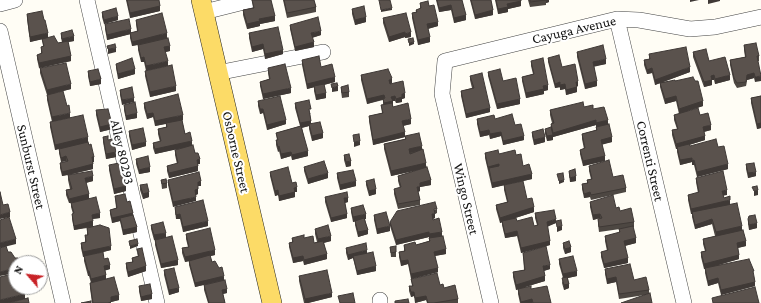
<!DOCTYPE html>
<style>
body{margin:0}
#map{position:relative;width:761px;height:303px;overflow:hidden;background:#fffdf5;font-family:"Crimson Pro",serif}
canvas{display:block}
.north{position:absolute;left:8px;top:255px;width:40px;height:40px;box-sizing:border-box;background:#fff;border:1px solid #a0a0a0;border-radius:50%;rotate:298deg;font-size:11px;font-weight:700;line-height:16px;text-align:center;color:#111}
.north::after{content:'';display:block;margin:auto;width:14px;height:18px;background:#c82227;clip-path:polygon(50% 0,100% 100%,50% 72%,0 100%)}
</style>
<div id="map">
<canvas width="761" height="303"></canvas>
<div class="north">N</div>
</div>
<script>
const ctx = document.querySelector('canvas').getContext('2d');
ctx.lineJoin = 'round';
const shape = rows => new Path2D(rows.map(r => 'M' + r).join(''));
function trace(path, color, width, dash) { ctx.strokeStyle = color; ctx.lineWidth = width; ctx.lineCap = dash ? 'butt' : 'round'; ctx.setLineDash(dash || []); ctx.stroke(path); }
function fillPath(path, color) { ctx.fillStyle = color; ctx.fill(path, 'evenodd'); }
function label(font, color, halo, rows, align = 'center') {
  ctx.font = font + ' "Crimson Pro",serif'; ctx.lineWidth = 4; ctx.setLineDash([]); ctx.textBaseline = 'middle'; ctx.strokeStyle = halo; ctx.fillStyle = color; for (const [text, x, y, turn = 0] of rows) {
    ctx.save(); ctx.translate(x, y); ctx.rotate((+turn || 0) * Math.PI / 180); ctx.textAlign = isNaN(turn) ? turn : align; if (halo) ctx.strokeText(text, 0, 0); ctx.fillText(text, 0, 0); ctx.restore();
  }
}
const minor = shape([
 [87,0,157,303],
 [0,4,15,0],
 [204,12,252,0],
 [617,19,684,303],
 [0,31,63,303],
 [217,73,323,52],
 [380,300,380,303],
 [491,303,442,94,445,61,617,19,639,20,690,29,715,27,761,17]
]);
const major = shape([
 [201,0,272,303]
]);
trace(minor, '#444', 16);
trace(major, '#222', 20);
trace(minor, '#fff', 15);
trace(major, '#fcdb67', 19);
fillPath(shape([
 [126,0,159,0,160,11,130,18],
 [252,0,271,0,275,21,260,24,260,26,247,29,243,15,243,10,253,8],
 [283,0,314,0,316,7,316,12,287,18],
 [436,0,462,0,466,20,454,23,451,10,439,12],
 [470,0,491,0,493,15,475,19],
 [495,0,521,0,521,6,508,9,508,12,498,14],
 [528,0,549,0,549,2,546,3,546,5,530,7],
 [420,3,429,6,438,26,428,29,430,42,418,45,412,18,412,13,416,12,416,10,420,9],
 [352,9,366,22,355,25,352,14],
 [102,12,118,20,104,24,102,17],
 [27,14,48,38,58,43,62,42,61,38,61,33,74,41,68,42,71,61,39,68,37,59,37,55,41,54,41,47,43,46,42,39,30,42,27,19],
 [383,18,411,37,405,38,405,37,389,42,383,23],
 [136,20,167,38,170,51,166,52,146,71,144,62,141,62,138,50,138,45,132,46,130,38,130,34,107,40,105,29,105,24,131,33,137,31,136,24],
 [290,25,321,35,312,38,314,47,295,51,290,29],
 [249,33,283,54,265,59,263,49,252,52,249,38],
 [744,45,759,56,759,61,758,61,755,82,754,78,747,80,746,86,737,88,734,83,730,65,730,60,745,57,744,50],
 [577,52,606,64,594,66,597,86,585,89,577,57],
 [693,52,709,61,730,80,715,84,714,80,712,80,712,85,704,87,693,57],
 [649,54,690,72,663,82,675,81,695,81,703,106,687,111,700,115,711,130,704,132,705,140,689,145,690,146,718,147,728,169,697,177,694,165,692,165,692,162,680,165,677,152,677,149,676,149,672,135,672,130,677,129,674,120,674,115,679,114,676,101,665,104,660,87,660,83,655,85,652,73,647,74,644,65,644,60,649,59],
 [548,58,562,67,578,86,577,86,577,92,566,95,565,89,560,90,560,87,555,88,548,62],
 [302,60,321,67,335,82,324,85,326,98,316,100,314,91,314,87,307,89,302,65],
 [531,61,548,90,544,91,544,94,526,98,522,81,522,77,533,74,531,66],
 [116,64,135,74,118,79,116,68],
 [40,68,71,89,55,93,67,106,52,122,47,100,47,95,40,73],
 [268,68,291,93,263,99,260,86,260,82,269,79,268,73],
 [88,71,101,84,90,86,88,76],
 [145,71,176,91,150,97,145,76],
 [488,72,503,81,520,104,497,109,488,76],
 [361,75,392,83,390,84,405,98,402,99,402,102,396,103,395,101,393,101,393,107,411,124,403,126,405,137,373,145,369,121,369,116,382,113,381,105,383,105,383,100,367,104,361,80],
 [470,76,490,112,466,118,461,96,461,91,472,88,470,80],
 [132,87,122,105,120,95,120,90],
 [341,87,349,92,349,97,342,98,341,91],
 [761,96,761,128,757,129,751,103,751,98],
 [258,101,286,124,267,130,263,113,260,114,258,106],
 [144,103,183,120,182,120,185,134,192,146,200,164,198,164,198,171,169,178,167,171,167,166,177,164,175,155,175,150,181,148,155,154,153,148,153,143,160,142,158,134,158,129,166,127,166,124,155,126,153,117,147,119,144,108],
 [295,103,311,114,310,114,311,124,323,138,312,141,309,129,309,126,302,128,308,156,292,160,291,156,281,159,279,151,278,152,276,145,276,140,277,140,276,133,300,126,295,108],
 [124,105,137,118,126,120,124,110],
 [584,107,593,109,608,124,612,142,602,144,605,161,583,166,580,154,580,150,584,149,582,139,582,134,596,130,596,125,553,137,553,136,553,140,547,141,545,134,545,129,551,128,551,124,552,123,550,115,550,110],
 [96,110,112,129,100,132,96,115],
 [477,119,495,119,515,125,524,140,503,145,501,136,490,139,489,135,480,137,477,124],
 [50,122,88,142,94,162,93,162,93,169,69,175,93,181,86,183,89,199,100,218,92,219,93,226,111,250,87,256,104,259,110,269,105,270,106,279,119,300,111,302,111,303,92,303,90,288,90,283,91,283,89,276,88,276,84,261,84,256,83,257,81,248,81,243,85,242,85,235,87,235,87,228,74,230,72,219,72,214,73,214,71,207,71,203,69,203,66,195,66,190,70,189,68,180,68,175,62,176,60,168,60,163,67,162,66,161,61,162,59,153,59,149,61,148,55,150,50,127],
 [129,131,146,146,132,150,129,136],
 [532,132,545,142,534,145,532,136],
 [405,136,422,149,431,185,420,187,420,191,418,192,420,200,420,205,398,209,394,194,394,189,400,188,398,181,398,176,419,170,391,176,384,149,384,144,405,139],
 [103,137,108,140,116,157,106,159,103,142],
 [485,153,516,155,523,166,532,179,505,185,527,199,534,212,515,218,517,221,534,226,537,225,535,218,535,213,556,223,547,226,550,245,521,253,517,236,505,238,502,225,502,222,500,223,496,209,496,205,507,202,504,190,504,185,492,188,485,158],
 [344,155,351,166,346,167,344,160],
 [136,159,150,172,139,174,136,164],
 [746,164,756,176,748,178,746,169],
 [109,165,126,191,114,194,109,170],
 [589,166,613,177,626,188,626,192,591,200,590,197,584,198,582,189,582,184,587,183,587,180,591,179,589,171],
 [304,167,328,178,308,184,304,171],
 [569,171,576,181,570,182,569,175],
 [270,172,292,183,297,192,295,192,295,197,279,201,278,195,275,196,270,176],
 [337,173,356,186,340,190,337,178],
 [696,178,727,195,723,195,724,198,730,204,742,230,746,246,738,248,739,259,719,265,754,276,755,286,721,295,718,283,708,286,705,273,705,269,704,269,701,257,701,252,705,251,703,244,703,239,715,236,712,224,695,229,692,217,692,214,691,214,688,200,688,195,698,193,696,182],
 [161,180,167,183,167,188,162,189],
 [168,180,201,186,198,186,198,194,196,195,173,207,168,185],
 [366,181,376,194,369,196,366,185],
 [140,185,149,197,143,199,140,190],
 [115,196,127,202,133,215,137,232,123,235,120,221,112,223,110,214,110,210,116,208],
 [325,197,348,202,345,203,347,218,331,222,325,202],
 [590,202,616,208,634,222,634,227,633,227,636,243,625,246,628,263,604,268,601,257,601,252,607,251,605,241,605,236,619,233,619,229,620,229,599,232,598,224,598,219,600,218,593,220,590,207],
 [175,207,208,226,183,232,180,219,176,219,175,211],
 [351,208,366,219,365,219,368,234,358,237,355,225,355,221,353,222,351,212],
 [437,209,437,213,435,214,435,218,433,219,442,236,446,254,435,256,438,272,411,279,408,264,401,266,399,257,399,252,404,251,404,245,416,245,429,241,429,237,396,245,390,226,390,222],
 [374,215,390,231,377,234,374,220],
 [748,219,757,228,749,230,748,224],
 [151,225,166,237,178,265,161,268,155,245,155,240,154,240,151,229],
 [315,229,331,241,324,243,327,259,304,265,303,261,293,263,289,247,289,243,292,242,292,238,304,238,314,243,317,242,315,234],
 [186,234,215,255,210,256,212,262,224,280,227,293,223,294,225,303,208,303,204,290,204,285,224,280,195,287,189,265,189,261,185,262,182,253,182,248,188,247,186,239],
 [563,243,571,252,565,254,563,248],
 [390,247,396,252,396,257,391,257],
 [346,248,367,253,376,271,357,275,353,258,348,260,346,253],
 [137,249,146,271,128,277,126,268,126,263,132,262,132,258,138,256],
 [523,253,550,269,544,271,545,281,524,287,531,289,551,303,520,303,518,294,518,289,516,290,513,277,513,272,524,270],
 [559,259,577,276,568,278,569,288,564,290,562,283,563,278,559,264],
 [605,269,634,280,649,290,649,294,645,295,619,299,616,282,607,284,605,274],
 [164,270,179,292,169,295,164,275],
 [299,276,332,297,308,303,304,303,299,281],
 [411,279,440,285,458,299,458,303,427,303,426,300,415,303,414,296,411,297,409,291,409,286,412,286],
 [139,286,152,299,141,301,139,291]
]), '#4d4742');
fillPath(shape([
 [546,0,549,0,549,2,546,3],
 [690,0,699,0,690,2],
 [708,0,720,0,720,1,708,4],
 [521,1,521,6,508,9,508,12,498,14,498,9,507,4],
 [451,5,451,10,439,12,439,8],
 [160,6,160,11,130,18,130,13],
 [392,8,392,10,381,12,381,10],
 [493,10,493,15,475,19,475,15],
 [466,15,466,20,454,23,454,18],
 [118,16,118,20,104,24,104,20],
 [275,16,275,21,260,24,260,26,247,29,247,24,259,19],
 [366,17,366,22,355,25,355,20],
 [438,22,438,26,427,29,427,24],
 [131,29,131,34,107,40,107,35],
 [321,31,321,35,311,38,311,33],
 [405,32,405,37,389,42,389,37],
 [411,32,411,37,405,38,405,34],
 [48,33,48,38,30,42,30,37],
 [167,33,167,38,132,46,132,42],
 [74,36,74,41,62,43,62,39],
 [430,37,430,42,418,45,418,40],
 [314,42,314,47,295,51,295,47],
 [414,42,414,44,409,46,409,43],
 [263,44,263,49,252,52,252,47],
 [170,46,170,51,164,52,164,47],
 [116,48,116,52,108,54,108,49],
 [283,50,283,54,265,59,265,54],
 [71,56,71,61,39,68,39,63],
 [144,57,144,62,141,62,141,58],
 [606,59,606,64,593,67,593,62],
 [168,61,168,66,146,71,146,66],
 [690,67,690,72,655,85,655,80],
 [652,68,652,73,647,74,647,70],
 [135,69,135,74,118,79,118,74],
 [754,73,754,78,747,80,746,86,747,75],
 [714,75,714,80,711,80,711,76],
 [730,75,730,80,715,84,715,79],
 [761,76,761,81,755,82,755,77],
 [335,77,335,82,307,89,307,84],
 [392,78,392,83,389,85,389,80],
 [101,79,101,84,90,86,90,82],
 [712,80,712,85,704,87,704,82],
 [578,81,578,86,576,86,576,82],
 [597,81,597,86,585,89,585,84],
 [560,82,560,87,555,88,555,84],
 [71,84,71,89,47,95,47,90],
 [565,84,565,89,560,90,560,85],
 [548,85,548,90,544,91,544,94,526,98,526,93,543,86],
 [176,86,176,91,150,97,150,92],
 [338,86,338,91,332,92,332,88],
 [577,87,577,92,566,95,566,90],
 [291,88,291,93,263,99,263,94],
 [326,93,326,98,316,100,316,95],
 [405,93,405,98,402,99,402,102,396,103,396,99,402,94],
 [384,95,384,99,367,104,367,99],
 [395,96,395,101,393,101,393,106,384,108,384,103,391,97],
 [676,96,676,101,665,104,665,99],
 [134,98,134,102,122,105,122,100],
 [520,99,520,104,497,109,497,104],
 [703,101,703,106,679,114,679,109],
 [490,108,490,112,466,118,466,114],
 [260,109,263,109,263,113,260,114],
 [70,113,70,118,52,122,52,117],
 [137,113,137,118,126,120,126,116],
 [153,113,153,117,147,119,147,114],
 [183,115,183,120,155,126,155,121],
 [411,119,411,124,402,126,402,121],
 [286,120,286,124,267,130,267,125],
 [596,120,596,125,553,137,553,133],
 [608,120,608,125,596,128,596,123],
 [311,121,311,126,309,124,309,126,300,128,300,123],
 [761,123,761,128,757,129,757,124],
 [112,124,112,129,100,132,100,127],
 [711,125,711,130,703,132,703,127],
 [489,130,489,135,480,137,480,132],
 [405,132,405,137,373,145,373,140],
 [501,132,501,136,490,139,490,134],
 [323,133,323,138,312,141,312,136],
 [553,135,553,140,547,141,547,136],
 [524,136,524,140,503,145,503,141],
 [705,136,705,140,676,149,676,144],
 [88,137,88,142,55,150,55,145],
 [545,137,545,142,534,145,534,140],
 [612,137,612,142,601,145,601,140],
 [192,141,192,146,155,154,155,149],
 [360,141,360,145,354,147,354,142],
 [146,142,146,146,132,150,132,145],
 [279,146,279,151,278,152,278,147],
 [422,146,422,150,409,153,409,149],
 [308,151,308,156,292,160,292,155],
 [116,152,116,157,106,159,106,154],
 [291,152,291,156,281,159,281,154],
 [66,156,66,161,61,162,61,158],
 [605,156,605,161,583,166,583,161],
 [92,157,94,157,94,162,92,162],
 [692,158,692,162,680,165,680,160],
 [200,159,200,164,197,164,197,160],
 [694,160,694,165,692,165,692,161],
 [351,161,351,166,346,167,346,162],
 [426,163,426,168,391,176,391,171],
 [93,164,93,169,62,176,62,172],
 [499,164,499,169,489,168,488,171,488,167],
 [728,164,728,169,697,177,697,172],
 [198,166,198,171,169,178,169,173],
 [150,167,150,172,139,174,139,170],
 [756,172,756,176,748,178,748,173],
 [328,173,328,178,308,184,308,179],
 [532,174,532,179,492,188,492,183],
 [93,176,93,181,85,183,85,178],
 [576,176,576,181,570,182,570,178],
 [431,180,431,185,420,187,420,191,417,192,417,187,420,183],
 [564,180,564,182,559,184,559,181],
 [201,181,201,186,198,186,198,182],
 [356,181,356,186,340,190,340,185],
 [126,186,126,191,114,194,114,189],
 [297,187,297,192,295,192,295,197,279,201,279,196,294,188],
 [198,189,198,194,195,195,195,190],
 [376,189,376,194,369,196,369,191],
 [278,190,278,195,275,196,275,191],
 [727,190,727,195,722,196,722,191],
 [758,190,758,195,754,196,754,191],
 [149,192,149,197,143,199,143,194],
 [590,192,590,197,584,198,584,194],
 [89,194,89,199,69,203,69,199],
 [196,197,196,201,173,207,173,202],
 [344,198,348,198,348,202,344,203],
 [730,200,730,205,691,214,691,209],
 [534,207,534,212,500,223,500,218],
 [10,212,10,217,0,219,0,215],
 [100,213,100,218,92,219,92,215],
 [133,213,133,218,120,218,120,221,112,223,112,218],
 [180,214,180,219,176,219,176,215],
 [347,214,347,218,331,222,331,218],
 [366,214,366,219,353,222,353,217],
 [432,214,435,214,435,218,432,219],
 [600,214,600,218,593,220,593,215],
 [556,219,556,223,547,227,547,222],
 [712,219,712,224,695,229,695,225],
 [93,221,93,226,74,230,74,226],
 [208,221,208,226,183,232,183,227],
 [757,223,757,228,749,230,749,225],
 [390,226,390,231,377,234,377,229],
 [562,226,562,230,557,232,557,227],
 [742,226,742,231,716,237,716,232],
 [137,227,137,232,123,235,123,230],
 [368,230,368,234,358,237,358,232],
 [517,231,517,236,505,238,505,234],
 [429,232,429,237,396,245,396,240],
 [442,232,442,236,429,239,429,234],
 [166,233,166,237,154,240,154,235],
 [331,236,331,241,318,244,318,239],
 [636,238,636,243,624,246,624,241],
 [16,239,16,244,0,248,0,243],
 [550,241,550,245,521,253,521,248],
 [746,241,746,246,737,248,737,243],
 [138,244,138,246,130,249,130,246],
 [111,246,111,250,83,257,83,252],
 [571,247,571,252,565,254,565,249],
 [446,249,446,254,434,256,434,252],
 [215,250,215,255,185,262,185,257],
 [367,250,367,255,353,256,353,258,348,260,348,255],
 [327,254,327,259,304,265,304,260],
 [739,255,739,259,704,269,704,264],
 [303,256,303,261,293,263,293,258],
 [628,258,628,263,604,268,604,264],
 [178,260,178,265,161,268,161,264],
 [408,260,408,264,401,266,401,261],
 [110,265,110,269,104,271,104,266],
 [550,265,550,269,543,271,543,266],
 [146,266,146,271,128,277,128,272],
 [376,266,376,271,357,275,357,271],
 [16,268,16,273,0,276,0,272],
 [438,268,438,272,411,279,411,274],
 [88,271,89,271,89,276,88,276],
 [577,271,577,276,563,279,563,274],
 [106,275,106,280,91,283,91,279],
 [224,276,224,280,195,287,195,283],
 [545,276,545,281,516,290,516,285],
 [616,277,616,282,607,284,607,279],
 [718,278,718,283,708,286,708,281],
 [755,282,755,286,721,295,721,290],
 [569,284,569,288,564,290,564,285],
 [179,288,179,292,169,295,169,290],
 [227,289,227,293,222,294,222,290],
 [411,292,414,292,414,296,411,297],
 [332,293,332,297,308,303,305,303,305,299],
 [25,294,25,299,8,303,0,303,0,300],
 [152,294,152,299,141,301,141,297],
 [119,295,119,300,111,302,111,297],
 [426,296,426,300,415,303,415,298],
 [532,299,532,303,521,303,521,302]
]), '#3f3936');
const building = shape([
 [127,0,159,0,160,6,130,13,127,0],
 [252,0,271,0,275,16,259,19,260,21,247,24,243,10,254,8,252,0],
 [284,0,314,0,316,7,287,13,284,0],
 [379,0,390,0,392,8,381,10,379,0],
 [437,0,462,0,466,15,454,18,451,5,439,8,437,0],
 [471,0,491,0,493,10,475,15,471,0],
 [496,0,521,0,521,1,507,4,508,7,498,9,496,0],
 [530,0,546,0,530,2,530,0],
 [428,1,429,6,434,5,438,22,427,24,430,37,418,40,412,13,417,12,416,10,421,8,420,3,428,1],
 [364,6,366,17,355,20,352,9,364,6],
 [116,8,118,16,104,20,102,12,116,8],
 [42,11,44,20,45,20,48,33,30,37,27,14,42,11],
 [162,13,167,33,132,42,130,33,138,31,136,20,162,13],
 [406,13,411,32,405,34,405,32,389,37,383,18,406,13],
 [318,17,321,31,311,33,314,42,295,47,290,25,318,17],
 [129,19,131,29,107,35,105,24,129,19],
 [278,27,283,50,265,54,263,44,252,47,249,33,278,27],
 [72,30,74,36,62,39,61,33,72,30],
 [54,36,58,43,68,41,71,56,39,63,37,55,42,53,41,47,44,46,42,39,54,36],
 [168,38,170,46,164,47,168,61,146,66,144,57,141,58,138,45,168,38],
 [413,38,414,42,409,43,408,39,413,38],
 [756,43,759,56,757,56,761,76,755,77,754,73,747,75,746,82,737,83,734,78,730,60,746,57,744,45,756,43],
 [115,44,116,48,108,49,107,46,115,44],
 [603,45,606,59,593,62,597,81,585,84,577,52,603,45],
 [686,47,690,67,655,80,652,68,647,70,644,60,650,59,649,54,686,47],
 [706,49,709,61,725,57,730,75,715,79,714,75,711,76,712,80,704,82,693,52,706,49],
 [559,55,562,67,575,64,578,81,576,82,577,87,566,90,565,84,560,85,560,82,555,84,548,58,559,55],
 [319,56,321,67,332,64,335,77,307,84,302,60,319,56],
 [132,58,135,69,118,74,116,64,132,58],
 [543,58,548,85,543,86,544,89,526,93,522,77,534,74,531,61,543,58],
 [66,63,71,84,47,90,40,68,66,63],
 [285,64,291,88,263,94,260,82,270,79,268,68,285,64],
 [172,65,176,86,150,92,145,71,172,65],
 [98,69,101,79,90,82,88,71,98,69],
 [388,69,392,78,389,80,390,84,403,81,405,93,402,94,402,97,396,99,395,96,391,97,393,101,384,103,383,99,385,98,384,95,367,99,361,75,388,69],
 [500,69,503,81,516,78,520,99,497,104,488,72,500,69],
 [482,73,490,108,466,114,461,91,474,88,470,76,482,73],
 [693,77,695,81,698,81,703,101,679,109,676,96,665,99,660,83,675,80,675,81,693,77],
 [337,83,338,86,332,88,331,84,337,83],
 [324,84,326,93,316,95,314,86,324,84],
 [348,85,349,92,342,93,341,87,348,85],
 [132,87,134,98,122,100,120,90,132,87],
 [63,91,67,106,69,105,70,113,52,117,47,95,63,91],
 [178,94,183,115,155,121,153,113,147,114,144,103,178,94],
 [280,96,286,120,267,125,263,109,260,109,258,101,280,96],
 [761,96,761,123,757,124,751,98,761,96],
 [309,100,311,109,309,109,311,121,300,123,295,103,309,100],
 [135,102,137,113,126,116,124,105,135,102],
 [583,102,584,107,593,105,593,109,604,107,608,120,596,123,596,120,553,133,551,124,554,123,550,110,583,102],
 [392,103,393,107,408,103,411,119,402,121,405,132,373,140,369,116,383,113,381,105,392,103],
 [698,108,700,115,708,113,711,125,703,127,705,136,676,144,672,130,678,129,674,115,698,108],
 [108,109,112,124,100,127,96,110,108,109],
 [512,114,515,125,521,124,524,136,503,141,501,132,490,134,489,130,480,132,477,119,494,115,495,119,512,114],
 [83,115,88,137,55,145,50,122,83,115],
 [182,120,185,134,190,132,192,141,155,149,153,143,161,141,158,129,167,127,166,123,182,120],
 [320,122,323,133,312,136,309,124,320,122],
 [609,124,612,137,601,140,605,156,583,161,580,150,585,148,582,134,597,130,596,127,609,124],
 [301,126,308,151,292,155,291,152,281,154,279,146,278,147,276,140,278,140,276,133,301,126],
 [551,127,553,135,547,136,545,129,551,127],
 [143,128,146,142,132,145,129,131,143,128],
 [543,129,545,137,534,140,532,132,543,129],
 [419,133,422,146,409,149,410,154,423,149,426,163,391,171,384,144,406,139,405,136,419,133],
 [359,134,360,141,354,142,353,135,359,134],
 [108,136,108,140,113,139,116,152,106,154,103,137,108,136],
 [716,139,718,147,724,146,728,164,697,172,694,160,692,161,692,158,680,160,677,147,689,144,690,146,716,139],
 [88,142,89,145,91,144,94,157,92,157,93,164,62,172,60,163,68,161,66,156,61,158,59,149,88,142],
 [193,145,195,153,198,153,200,159,197,160,198,166,169,173,167,166,178,163,175,150,193,145],
 [498,150,499,154,515,150,516,155,521,154,523,166,529,164,532,174,492,183,489,168,499,166,499,164,488,167,485,153,498,150],
 [349,154,351,161,346,162,344,155,349,154],
 [148,156,150,167,139,170,136,159,148,156],
 [609,160,613,177,623,175,626,188,591,195,590,192,584,194,582,184,588,183,587,180,592,179,589,166,609,160],
 [324,161,328,173,308,179,304,167,324,161],
 [119,163,126,186,114,189,109,165,119,163],
 [754,163,756,172,748,173,746,164,754,163],
 [288,167,292,183,296,182,297,187,294,188,295,192,279,196,278,190,275,191,270,172,288,167],
 [427,167,431,180,420,183,420,187,417,187,420,200,398,204,394,189,401,187,398,176,427,167],
 [575,169,576,176,570,178,569,171,575,169],
 [353,170,356,181,340,185,337,173,353,170],
 [92,171,93,176,85,178,89,194,69,199,66,190,72,189,68,175,92,171],
 [723,171,727,190,722,191,724,198,730,196,730,200,691,209,688,195,699,192,696,178,723,171],
 [199,172,201,181,198,182,198,189,195,190,196,197,173,202,168,180,199,172],
 [563,173,564,180,559,181,557,174,563,173],
 [166,179,167,183,162,184,161,180,166,179],
 [374,179,376,189,369,191,366,181,374,179],
 [523,181,527,199,532,198,534,207,500,218,496,205,508,202,504,185,523,181],
 [147,184,149,192,143,194,140,185,147,184],
 [757,186,758,190,754,191,752,187,757,186],
 [0,192,3,205,8,204,10,212,0,215,0,192],
 [347,192,348,198,344,198,347,214,331,218,325,197,347,192],
 [125,194,127,202,130,201,133,213,112,218,110,210,117,208,115,196,125,194],
 [613,195,616,208,619,207,620,211,631,208,634,222,599,227,598,219,602,218,600,214,593,215,590,202,613,195],
 [96,197,100,213,92,215,93,221,74,226,72,214,74,213,71,203,96,197],
 [203,200,208,221,183,227,180,214,176,215,175,207,203,200],
 [435,202,437,209,434,209,435,214,432,214,433,220,439,218,442,232,429,234,429,232,396,240,390,222,397,211,435,202],
 [737,203,742,226,716,232,712,219,695,225,692,212,737,203],
 [363,205,366,214,353,217,351,208,363,205],
 [554,210,556,219,547,222,550,241,521,248,517,231,505,234,502,221,516,218,517,221,532,217,534,226,538,225,535,213,554,210],
 [386,212,390,226,377,229,374,215,386,212],
 [133,215,137,227,123,230,120,218,133,215],
 [755,215,757,223,749,225,748,219,749,216,755,215],
 [9,217,16,239,0,243,0,220,9,217],
 [364,218,368,230,358,232,355,221,364,218],
 [561,220,562,226,557,227,556,221,561,220],
 [163,222,166,233,154,235,151,225,163,222],
 [100,225,109,228,111,246,83,252,81,243,86,242,85,235,88,235,87,228,100,225],
 [328,225,331,236,318,239,315,229,328,225],
 [633,226,636,238,624,241,628,258,604,264,601,252,608,250,605,236,620,232,619,229,633,226],
 [210,228,215,250,185,257,182,248,189,247,186,234,210,228],
 [743,230,746,241,737,243,739,255,704,264,701,252,706,251,703,239,743,230],
 [304,235,304,238,313,236,314,243,323,241,327,254,304,260,303,256,293,258,289,243,293,242,292,238,304,235],
 [172,236,178,260,161,264,155,240,172,236],
 [443,236,446,249,434,252,438,268,411,274,408,260,401,261,399,252,405,251,404,245,415,242,416,245,430,241,429,238,443,236],
 [137,239,138,244,130,246,129,241,137,239],
 [569,241,571,247,565,249,563,243,569,241],
 [366,243,367,250,348,255,346,248,366,243],
 [6,246,8,252,11,252,15,258,18,258,19,263,16,263,16,268,0,272,0,248,6,246],
 [396,246,396,252,391,253,390,247,396,246],
 [546,246,550,265,543,266,545,276,516,285,513,272,525,270,523,253,546,246],
 [142,248,146,266,128,272,126,263,133,262,132,258,139,256,137,249,142,248],
 [103,252,104,259,108,258,110,265,104,266,106,275,91,279,89,271,88,271,84,256,103,252],
 [373,252,376,266,357,271,353,256,373,252],
 [210,255,212,262,215,261,219,268,222,267,224,276,195,283,189,261,210,255],
 [573,256,577,271,563,274,559,259,573,256],
 [749,259,754,271,753,271,755,282,721,290,718,278,708,281,705,268,749,259],
 [630,264,634,280,646,277,649,290,619,294,616,277,607,279,605,269,630,264],
 [174,268,179,288,169,290,164,270,174,268],
 [327,270,332,293,305,299,299,276,327,270],
 [16,273,16,287,24,287,25,294,0,300,0,277,16,273],
 [437,273,440,285,443,284,444,288,455,285,458,299,434,303,428,303,426,296,415,298,414,292,411,292,409,286,413,286,411,279,437,273],
 [114,277,119,295,111,297,111,302,108,303,93,303,90,283,114,277],
 [567,277,569,284,564,285,562,278,567,277],
 [225,280,227,289,222,290,225,303,209,303,204,285,225,280],
 [150,284,152,294,141,297,139,286,150,284],
 [531,286,531,289,547,286,551,303,533,303,532,299,521,302,518,289,531,286],
 [755,287,759,303,713,303,712,298,755,287],
 [353,293,355,303,340,303,338,296,353,293],
 [650,293,652,303,621,303,650,293],
 [28,298,29,303,8,303,28,298],
 [408,299,409,303,395,303,395,301,408,299],
 [91,301,91,303,81,303,91,301]
]);
fillPath(building, '#5a524d');
trace(building, '#3f3936', 1);
label('14px', '#111', '#fff', [
 ["Cayuga Avenue",574,30,-13],
 ["Alley 80293",122,152,77],
 ["Osborne Street",236,152,77],
 ["Correnti Street",650,161,77],
 ["Sunburst Street",31,167,77],
 ["Wingo Street",466,199,77]
]);
</script>
